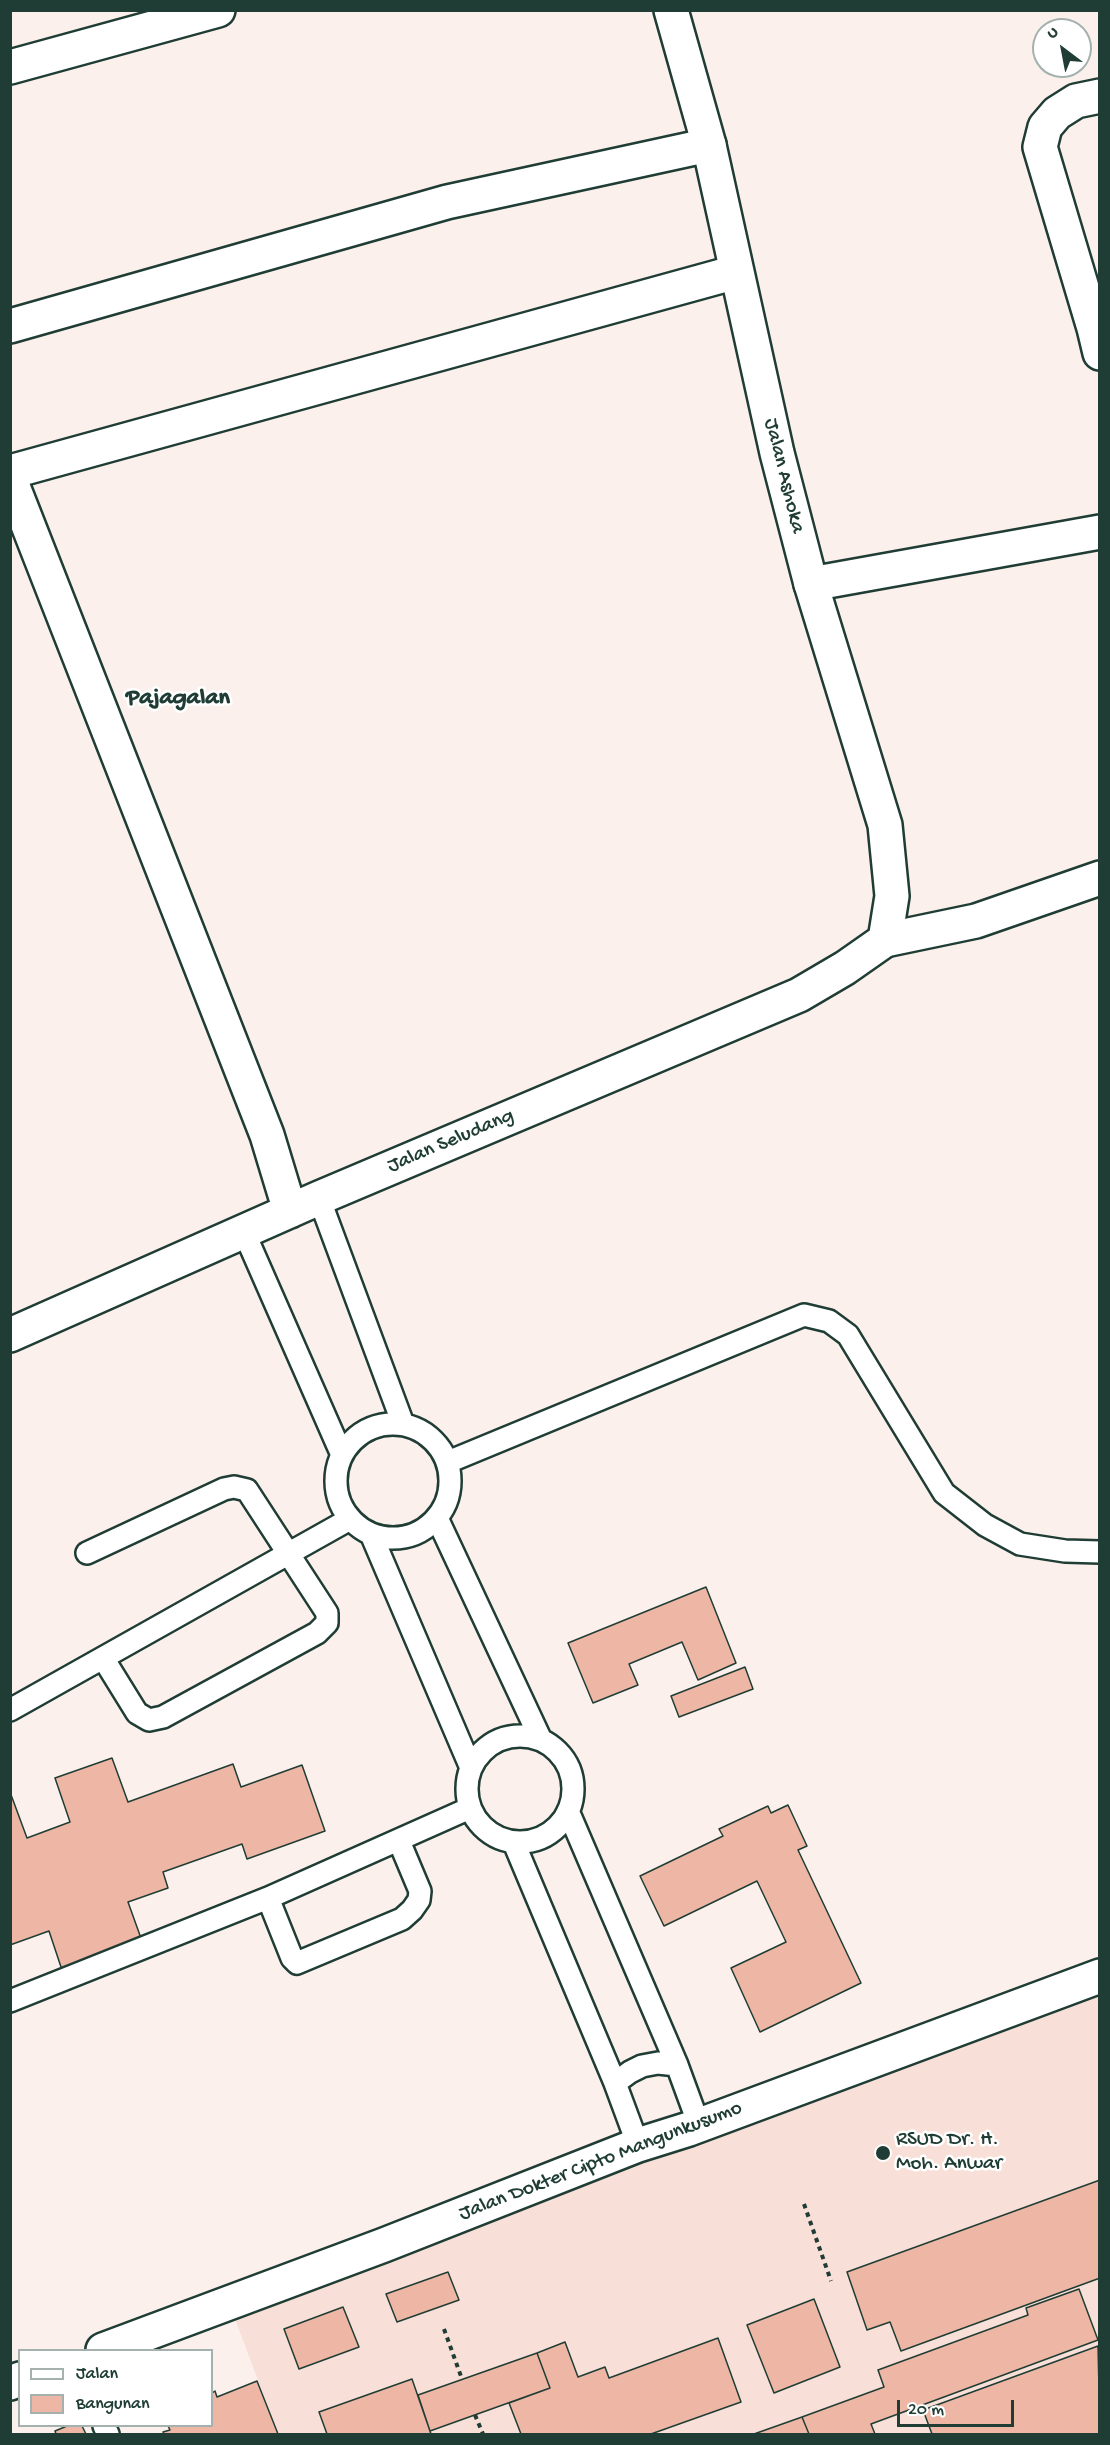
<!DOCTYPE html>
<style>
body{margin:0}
#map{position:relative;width:1110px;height:2445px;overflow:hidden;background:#fcf0ed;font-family:"Gochi Hand",sans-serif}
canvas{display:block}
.frame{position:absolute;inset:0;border:12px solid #1f3d34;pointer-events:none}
.legend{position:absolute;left:18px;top:2349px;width:195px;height:78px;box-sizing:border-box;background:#fff;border:2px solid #a5b1ae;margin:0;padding:8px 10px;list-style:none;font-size:18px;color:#1f3d34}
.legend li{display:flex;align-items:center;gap:12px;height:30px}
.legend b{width:30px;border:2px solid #a5b1ae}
.north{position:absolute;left:1032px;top:18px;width:60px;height:60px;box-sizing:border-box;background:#fff;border:2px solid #a5b1ae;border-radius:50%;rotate:328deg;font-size:16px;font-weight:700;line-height:24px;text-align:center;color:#1f3d34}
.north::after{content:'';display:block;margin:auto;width:21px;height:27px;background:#1f3d34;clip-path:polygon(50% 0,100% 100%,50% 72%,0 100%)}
.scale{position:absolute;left:897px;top:2400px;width:117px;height:27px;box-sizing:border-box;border:3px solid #1f3d34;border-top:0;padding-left:8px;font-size:18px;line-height:21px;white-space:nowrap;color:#1f3d34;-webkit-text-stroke:4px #fff;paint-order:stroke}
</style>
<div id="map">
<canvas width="1110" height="2445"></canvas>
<div class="frame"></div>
<ul class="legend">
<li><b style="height:8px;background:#fff"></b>Jalan</li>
<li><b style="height:16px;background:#eeb6a4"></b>Bangunan</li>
</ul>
<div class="north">U</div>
<div class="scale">20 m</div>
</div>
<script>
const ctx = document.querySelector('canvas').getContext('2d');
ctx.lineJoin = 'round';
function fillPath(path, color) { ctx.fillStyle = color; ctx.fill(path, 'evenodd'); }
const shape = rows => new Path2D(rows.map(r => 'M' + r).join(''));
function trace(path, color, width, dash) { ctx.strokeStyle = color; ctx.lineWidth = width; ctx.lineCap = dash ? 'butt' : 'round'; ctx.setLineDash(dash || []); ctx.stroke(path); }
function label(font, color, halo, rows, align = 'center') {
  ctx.font = font + ' "Gochi Hand",sans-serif'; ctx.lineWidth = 5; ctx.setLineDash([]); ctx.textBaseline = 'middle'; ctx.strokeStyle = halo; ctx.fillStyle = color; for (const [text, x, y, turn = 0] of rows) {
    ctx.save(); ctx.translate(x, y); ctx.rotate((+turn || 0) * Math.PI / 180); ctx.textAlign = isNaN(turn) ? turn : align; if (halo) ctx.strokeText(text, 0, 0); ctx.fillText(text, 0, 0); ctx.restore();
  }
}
fillPath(shape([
 [1099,1990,1099,2434,278,2434,234,2316]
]), '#f8dfd7');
const building = shape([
 [706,1587,736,1663,698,1680,682,1642,629,1664,638,1685,593,1703,568,1643,706,1587],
 [745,1667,753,1689,679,1717,671,1696,745,1667],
 [112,1758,128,1802,233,1764,241,1787,302,1765,325,1831,247,1859,242,1844,163,1872,168,1888,128,1902,142,1941,62,1970,49,1931,10,1945,10,1792,27,1838,70,1822,55,1778,112,1758],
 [788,1805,807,1846,798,1850,861,1983,760,2032,731,1968,786,1942,757,1881,664,1926,640,1876,723,1836,719,1829,768,1806,771,1813,788,1805],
 [1100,2180,1100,2278,901,2351,890,2322,867,2330,847,2272,1100,2180],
 [448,2272,459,2300,397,2322,386,2294,448,2272],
 [1079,2289,1098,2340,871,2424,875,2434,809,2434,802,2417,884,2387,878,2370,1028,2315,1026,2308,1079,2289],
 [814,2299,840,2367,774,2393,747,2325,814,2299],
 [343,2307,359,2347,299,2369,284,2329,343,2307],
 [718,2338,741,2402,651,2434,521,2434,509,2403,550,2388,537,2353,565,2342,578,2377,605,2367,609,2378,718,2338],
 [1098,2346,1100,2434,932,2434,923,2410,1098,2346],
 [537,2353,550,2388,430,2431,418,2395,537,2353],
 [412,2379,431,2434,327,2434,319,2412,412,2379],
 [257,2381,278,2434,164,2434,163,2432,170,2430,168,2426,212,2426,212,2393,215,2391,217,2397,257,2381],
 [802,2417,809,2434,754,2434,802,2417],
 [67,2426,82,2426,86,2434,56,2434,55,2431,67,2426]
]);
fillPath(building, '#eeb6a4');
trace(building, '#1f3d34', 1.5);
const lane = shape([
 [319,1198,403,1424],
 [244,1232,342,1455],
 '336 1481a57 57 0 1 1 114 0a57 57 0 1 1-114 0Z',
 [448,1462,804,1315,829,1321,848,1335,944,1493,985,1525,1020,1544,1065,1551,1100,1552],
 [437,1518,541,1740],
 [371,1534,471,1768],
 [87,1553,224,1489,234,1487,247,1490,327,1613,327,1623,317,1633,163,1717,149,1720,137,1713,103,1658],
 [10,1710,350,1519],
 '467 1789a53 53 0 1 1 106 0a53 53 0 1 1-106 0Z',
 [568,1811,677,2065,699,2125],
 [399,1841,420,1891,419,1900,412,1910,402,1919,297,1963,292,1958,268,1898,470,1808],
 [514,1843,615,2083,638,2145],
 [10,2001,268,1898],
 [615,2083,630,2072,642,2066,658,2063,677,2065],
 [104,2426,108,2434]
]);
const street = shape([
 [10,67,218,10],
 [1100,96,1076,101,1057,113,1045,127,1040,147,1094,328,1100,353],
 [10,326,447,202,709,145],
 [10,472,736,272],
 [811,584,1100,532],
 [885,940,976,921,1100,878]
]);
const secondary = shape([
 [10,479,267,1135,290,1211],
 [10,1335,319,1198,799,995,845,968,885,940,892,896,885,825,811,584,777,453,709,145,671,10],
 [103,2350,384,2245,638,2145,689,2129,1100,1976],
 [10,2383,20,2379]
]);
trace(lane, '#1f3d34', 26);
trace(street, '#1f3d34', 38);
trace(secondary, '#1f3d34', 38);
trace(shape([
 [804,2204,831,2281],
 [444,2329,462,2379],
 [475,2415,483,2434]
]), '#1f3d34', 4, [4.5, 4.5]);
trace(lane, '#fff', 21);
trace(street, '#fff', 33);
trace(secondary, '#fff', 33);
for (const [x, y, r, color] of [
 [883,2153,8,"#1f3d34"]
]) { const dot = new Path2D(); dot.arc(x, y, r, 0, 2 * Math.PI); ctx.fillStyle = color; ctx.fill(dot); trace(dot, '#fff', 2); }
label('21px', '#1f3d34', '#fff', [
 ["Jalan Ashoka",783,476,76],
 ["Jalan Seludang",451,1142,-23],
 ["Jalan Dokter Cipto Mangunkusumo",601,2162,-21]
]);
label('21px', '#1f3d34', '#fff', [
 ["RSUD Dr. H.",896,2141],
 ["Moh. Anwar",896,2165]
], 'left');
label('bold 24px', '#1f3d34', '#fff', [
 ["Pajagalan",178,699]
]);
</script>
